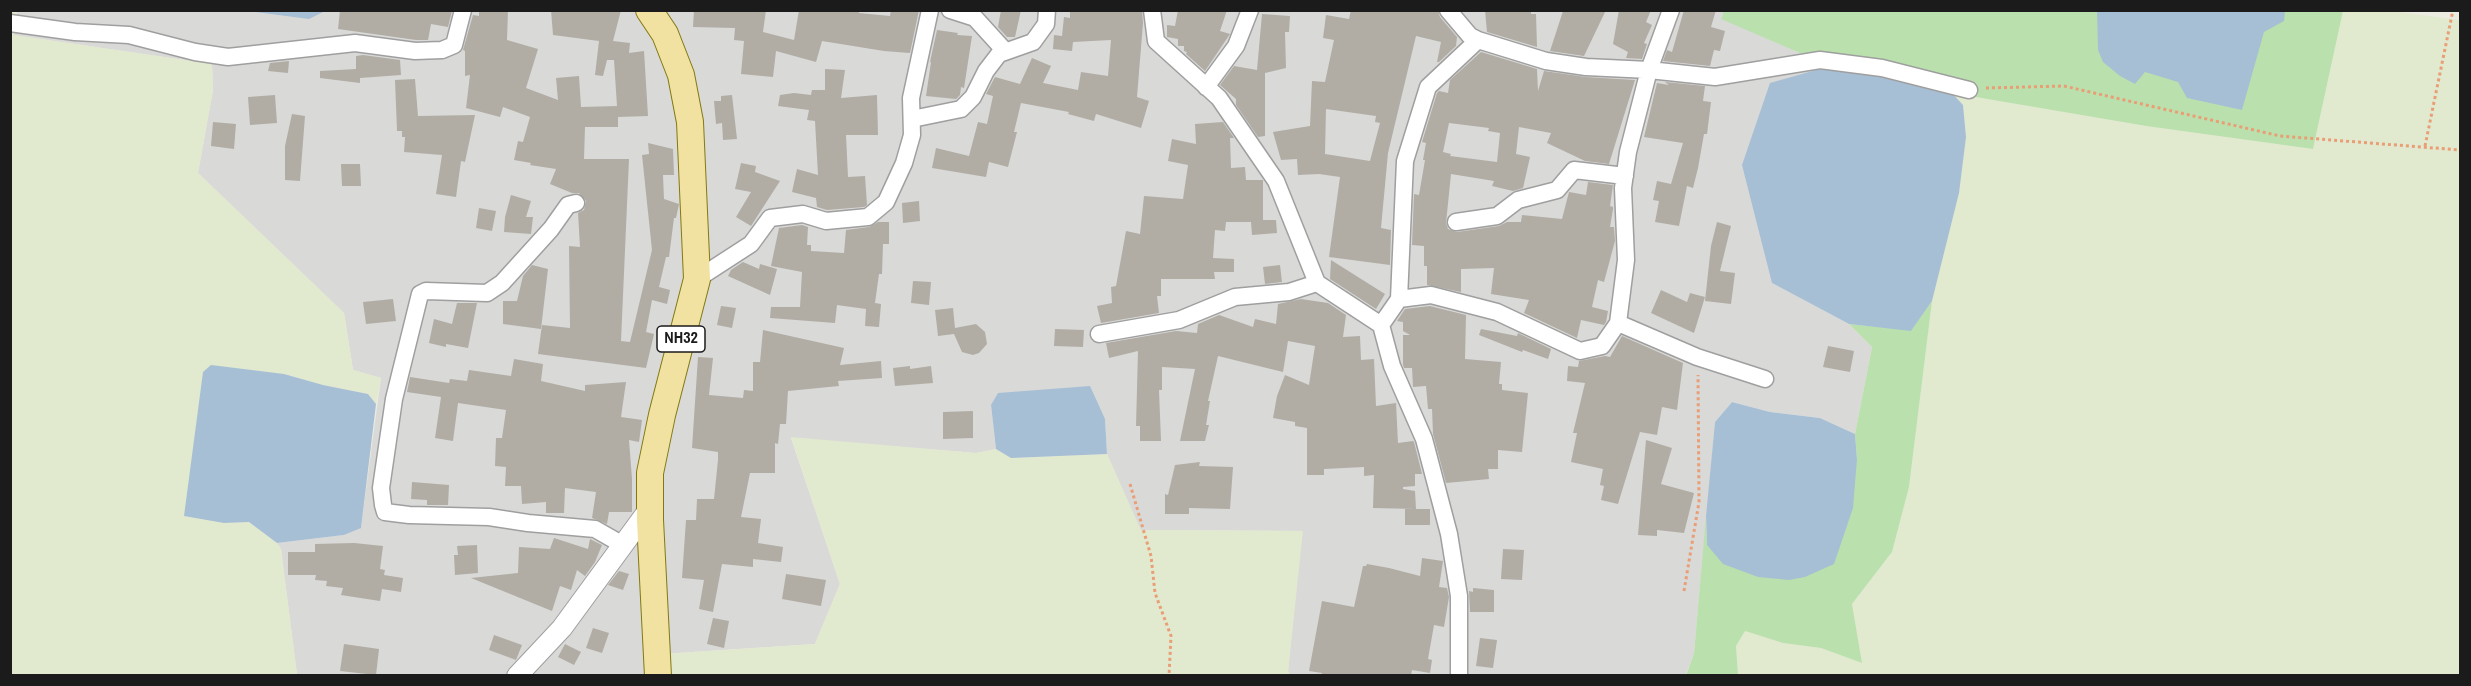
<!DOCTYPE html>
<style>
body{margin:0}
#map{position:relative;width:2471px;height:686px;overflow:hidden;background:#ecebe2;font-family:"Archivo Narrow",sans-serif}
canvas{display:block}
.frame{position:absolute;inset:0;border:12px solid #1b1b1b;pointer-events:none}
</style>
<div id="map">
<canvas width="2471" height="686"></canvas>
<div class="frame"></div>
</div>
<script>
const ctx = document.querySelector('canvas').getContext('2d');
ctx.lineJoin = 'round';
function fillPath(path, color) { ctx.fillStyle = color; ctx.fill(path, 'evenodd'); }
const shape = rows => new Path2D(rows.map(r => 'M' + r).join(''));
function trace(path, color, width, dash) { ctx.strokeStyle = color; ctx.lineWidth = width; ctx.lineCap = dash ? 'butt' : 'round'; ctx.setLineDash(dash || []); ctx.stroke(path); }
function label(font, color, halo, rows, align = 'center') {
  ctx.font = font + ' "Archivo Narrow",sans-serif'; ctx.lineWidth = 4.5; ctx.setLineDash([]); ctx.textBaseline = 'middle'; ctx.strokeStyle = halo; ctx.fillStyle = color; for (const [text, x, y, turn = 0] of rows) {
    ctx.save(); ctx.translate(x, y); ctx.rotate((+turn || 0) * Math.PI / 180); ctx.textAlign = isNaN(turn) ? turn : align; if (halo) ctx.strokeText(text, 0, 0); ctx.fillText(text, 0, 0); ctx.restore();
  }
}
fillPath(shape([
 [17,10,1724,11,1721,18,1830,66,1772,283,1849,324,1872,347,1855,434,1820,418,1770,412,1732,402,1715,422,1694,653,1686,675,1290,675,1288,671,1302,531,1140,530,1107,454,1105,419,991,405,996,449,976,453,791,438,840,584,815,644,647,655,647,675,297,675,281,549,277,543,344,535,361,527,381,378,353,370,344,313,198,173,213,90,212,64,13,35]
]), '#d9d9d8');
fillPath(shape([
 [10,11,17,11,14,35,212,64,213,90,198,173,344,313,353,370,381,378,376,404,368,394,323,385,284,374,252,371,224,523,249,522,277,543,281,549,297,675,11,675],
 [2343,11,2390,11,2460,20,2460,675,1738,676,1736,646,1745,631,1783,643,1821,648,1862,663,1852,604,1892,552,1909,487,1932,301,1959,193,1966,137,1963,105,1952,93,2146,126,2313,149],
 [791,437,976,453,996,449,1011,458,1107,454,1141,530,1303,531,1288,671,1290,675,647,676,646,655,815,644,840,584]
]), '#e1e9cf');
fillPath(shape([
 [1724,10,2343,11,2313,149,2146,126,1952,93,1830,66,1721,19],
 [1932,301,1909,487,1892,552,1852,604,1862,663,1821,648,1783,643,1745,631,1736,646,1738,675,1686,676,1694,653,1706,516,1707,545,1857,459,1855,434,1872,347,1849,324,1911,330]
]), '#bae1ad');
fillPath(shape([
 [248,11,325,11,309,19],
 [2097,11,2285,10,2285,11,2284,21,2264,32,2242,110,2187,98,2178,82,2145,72,2135,84,2120,76,2103,62,2098,50],
 [1830,66,1876,73,1952,93,1963,105,1966,137,1959,193,1932,301,1911,331,1849,324,1772,283,1742,165,1770,83],
 [211,365,284,374,323,385,368,394,376,404,361,528,344,535,277,543,249,522,224,523,184,516,203,372],
 [1090,386,1105,419,1107,454,1011,458,996,449,991,405,998,393],
 [1732,402,1770,412,1820,418,1855,434,1857,459,1853,508,1834,564,1805,577,1789,580,1758,577,1723,564,1707,545,1706,516,1715,422]
]), '#a7bfd5');
fillPath(shape([
 [340,10,447,10,452,11,448,27,431,24,428,40,416,40,338,29],
 [479,10,508,10,507,40,538,49,526,88,558,100,556,78,579,76,581,107,617,106,614,60,607,60,603,76,595,75,599,41,553,35,551,10,621,10,613,41,630,43,629,53,644,51,648,116,618,117,618,127,585,127,584,159,629,159,621,341,630,342,652,250,642,155,649,154,648,143,673,149,674,175,663,175,664,199,679,204,676,218,674,218,669,257,666,257,659,287,670,290,667,304,652,300,646,332,654,334,646,368,538,354,542,325,570,328,569,246,580,247,578,213,584,210,586,201,579,193,572,193,550,184,556,169,530,165,531,163,514,160,518,141,523,142,530,117,503,107,500,117,466,108,470,75,465,76,465,51,463,50,473,15,479,16],
 [694,10,766,10,763,32,794,40,799,10,859,10,859,13,890,16,891,10,919,10,910,53,884,51,822,41,816,62,776,51,773,77,741,74,744,41,734,40,735,28,693,27],
 [1001,10,1021,10,1015,37,1007,37,998,27],
 [1070,10,1142,10,1143,23,1137,97,1149,101,1141,128,1096,114,1094,121,1068,114,1069,112,1021,103,1014,132,1017,132,1008,167,989,162,986,177,932,168,936,148,969,156,978,122,987,124,993,96,986,94,995,77,1020,84,1032,58,1051,66,1043,83,1078,90,1081,72,1108,76,1111,40,1073,42,1072,51,1053,49,1054,35,1062,36,1064,17,1070,18],
 [1178,10,1227,10,1220,31,1230,34,1205,71,1186,54,1187,52,1184,51,1184,46,1178,46,1178,39,1167,37,1167,25,1175,26],
 [1351,10,1438,10,1440,17,1457,37,1456,46,1439,62,1437,62,1441,42,1416,36,1388,153,1381,228,1391,230,1390,265,1329,257,1340,177,1319,174,1298,175,1297,159,1281,160,1273,132,1310,126,1312,81,1325,82,1334,40,1323,38,1326,15,1349,19],
 [1326,109,1376,116,1375,122,1380,123,1370,161,1325,154],
 [1485,10,1531,10,1531,14,1536,14,1537,47,1487,32],
 [1606,10,1584,56,1550,51,1563,11],
 [1619,10,1651,10,1646,22,1652,25,1644,43,1647,44,1642,59,1626,58,1628,52,1613,44],
 [1684,10,1716,10,1711,27,1725,31,1720,51,1714,50,1710,66,1663,61,1667,50,1672,52],
 [1262,14,1290,16,1289,32,1285,32,1286,68,1265,73,1265,136,1258,137,1236,105,1236,99,1220,85,1234,66,1257,70],
 [937,30,958,33,957,35,972,36,964,88,961,87,960,95,956,99,926,96,931,62,930,62],
 [1481,52,1537,69,1538,91,1544,71,1586,77,1635,80,1609,164,1585,161,1547,143,1551,133,1519,127,1516,154,1530,157,1523,188,1513,191,1492,186,1494,181,1451,174,1446,223,1448,229,1457,232,1499,226,1507,222,1521,222,1522,215,1562,219,1569,192,1586,195,1588,182,1613,185,1610,206,1613,207,1613,209,1610,227,1614,227,1615,241,1604,282,1598,280,1592,307,1608,311,1606,322,1604,325,1581,320,1577,338,1524,313,1529,300,1491,294,1494,268,1461,269,1461,292,1427,285,1427,266,1424,266,1424,246,1412,245,1414,194,1419,195,1425,160,1423,160,1426,143,1422,142,1437,93,1439,91,1448,93,1450,80],
 [1449,123,1489,128,1488,131,1500,133,1497,162,1450,156,1451,154,1443,152],
 [363,55,400,60,401,75,360,78,360,83,320,78,320,71,356,69,356,56],
 [289,61,288,73,268,71,270,63],
 [825,69,845,70,841,98,877,95,878,135,846,135,848,177,865,176,867,205,864,207,827,210,817,207,816,198,792,192,797,169,818,175,815,121,807,120,809,110,778,106,780,95,794,93,811,95,812,90,825,90],
 [415,79,418,116,475,115,465,162,461,161,456,197,436,194,442,155,404,152,405,137,402,137,402,131,397,131,395,80],
 [1665,82,1705,86,1703,101,1711,102,1707,134,1704,134,1698,168,1693,188,1687,186,1679,226,1655,222,1659,201,1653,200,1657,181,1671,184,1683,143,1644,137,1657,83,1669,85],
 [275,95,277,123,250,125,248,97],
 [732,95,737,139,723,140,722,123,716,124,714,101,721,101,721,96],
 [292,114,305,116,300,181,285,180,285,146],
 [213,122,236,124,234,149,211,146],
 [1223,122,1234,138,1230,138,1231,168,1245,167,1246,180,1263,180,1263,220,1276,220,1277,233,1252,235,1251,222,1226,222,1225,231,1215,230,1213,258,1234,259,1234,272,1214,272,1215,279,1161,279,1161,296,1157,296,1159,313,1101,323,1097,306,1112,303,1111,287,1116,286,1126,231,1140,234,1144,196,1183,199,1188,165,1168,161,1172,139,1196,144,1195,124],
 [741,163,756,166,755,172,780,181,751,226,736,217,751,192,735,189],
 [341,164,360,164,361,186,342,186],
 [511,195,531,201,526,217,533,217,531,234,504,232,505,217],
 [919,201,920,221,903,223,902,203],
 [479,208,496,211,492,231,476,228],
 [878,222,889,222,889,244,883,244,882,274,879,274,875,303,881,304,879,327,865,326,866,309,837,305,835,323,770,318,771,307,800,307,802,272,771,266,779,228,802,225,808,227,807,245,811,245,811,251,844,253,846,230,869,227],
 [1717,222,1731,226,1720,271,1735,273,1731,304,1705,301,1711,246],
 [1331,260,1385,294,1376,309,1330,279],
 [743,262,759,269,760,264,777,269,770,295,728,276,731,270],
 [532,265,548,269,541,329,503,324,503,301,517,301,523,276],
 [1280,265,1282,282,1265,284,1263,267],
 [913,281,931,282,929,305,911,303],
 [1661,290,1687,302,1690,293,1705,297,1694,333,1651,313],
 [393,299,396,321,366,324,363,302],
 [1301,299,1328,303,1346,315,1343,337,1360,336,1361,360,1374,359,1376,406,1396,403,1398,443,1413,441,1414,442,1422,474,1415,474,1415,486,1403,487,1403,489,1415,491,1416,509,1373,508,1374,475,1364,476,1364,467,1324,469,1324,475,1307,475,1307,428,1295,426,1295,422,1273,418,1277,396,1285,375,1309,385,1315,346,1288,341,1283,372,1218,356,1208,401,1210,401,1206,425,1209,425,1205,441,1180,441,1195,369,1162,367,1162,390,1159,390,1161,441,1140,441,1140,426,1136,426,1138,351,1109,358,1106,343,1176,331,1197,333,1198,324,1219,315,1253,327,1255,319,1276,324,1278,304],
 [457,303,477,303,468,348,446,344,446,347,429,343,434,319,452,324],
 [721,306,736,308,732,328,717,325],
 [1430,306,1466,315,1465,359,1501,362,1499,384,1502,384,1502,390,1528,393,1522,452,1498,450,1498,469,1488,469,1489,479,1446,483,1433,434,1432,409,1428,409,1426,386,1413,387,1412,368,1404,368,1403,365,1403,335,1410,335,1403,331,1403,322,1397,321,1405,309],
 [953,308,955,328,976,324,985,332,987,344,979,353,973,355,962,352,954,334,938,336,935,310],
 [1055,329,1084,330,1083,347,1054,346],
 [1481,329,1517,336,1518,333,1551,349,1548,359,1523,350,1522,352,1479,335],
 [763,330,844,348,840,365,881,361,882,378,838,381,839,386,788,391,786,424,780,424,778,444,775,443,775,473,750,473,741,517,761,519,758,543,783,547,781,562,753,559,753,567,722,564,713,612,699,609,704,580,682,578,686,520,696,520,697,499,714,499,718,460,718,452,692,448,698,357,713,358,709,395,743,398,744,390,753,391,753,362,760,362],
 [1622,336,1683,363,1677,410,1662,407,1657,435,1640,432,1618,504,1601,500,1604,486,1600,485,1603,469,1571,462,1577,433,1573,433,1585,383,1567,381,1568,366,1578,367,1579,361,1605,356,1610,357],
 [1828,346,1854,351,1850,372,1823,367],
 [514,359,543,364,541,381,585,391,585,385,626,382,621,417,642,420,639,442,629,440,632,479,632,512,609,512,607,524,592,518,596,492,565,488,564,513,546,513,546,502,522,504,521,486,505,486,506,467,495,466,496,438,502,438,506,410,458,403,453,441,435,438,441,397,407,392,410,377,449,383,450,379,467,381,469,370,511,376],
 [910,366,910,369,931,366,933,383,895,386,893,368],
 [973,411,973,438,943,439,943,412],
 [1646,440,1672,448,1661,484,1694,493,1684,533,1657,530,1657,536,1638,535],
 [1200,462,1199,466,1233,467,1230,509,1189,508,1189,514,1165,514,1165,494,1168,495,1175,465],
 [412,482,449,485,448,505,427,505,427,500,411,499],
 [1405,509,1430,509,1430,525,1405,525],
 [554,538,588,549,590,539,602,545,595,562,585,576,577,570,571,590,560,586,552,611,471,578,518,573,519,547,550,549],
 [354,543,383,546,380,569,385,570,384,575,403,578,401,592,382,589,380,601,341,595,343,588,326,586,327,581,315,580,316,575,288,575,288,552,315,552,315,544],
 [477,545,478,573,455,575,454,555,458,555,457,546],
 [1503,549,1524,550,1522,580,1501,579],
 [1422,558,1443,561,1439,587,1447,588,1449,597,1444,627,1434,625,1428,659,1432,660,1430,673,1412,670,1411,675,1321,675,1322,673,1309,671,1322,601,1354,607,1363,566,1366,566,1367,564,1389,568,1420,576],
 [619,571,629,574,623,590,608,585],
 [786,574,826,580,821,606,782,599],
 [1473,588,1494,590,1494,612,1470,612,1469,591,1473,592],
 [713,618,729,621,724,648,707,644],
 [593,628,609,633,602,653,586,648],
 [494,635,522,645,516,660,489,650],
 [1480,638,1497,640,1493,668,1476,666],
 [344,644,379,649,376,675,340,671],
 [565,644,581,652,574,665,558,657]
]), '#b1ada5');
const minor = shape([
 [950,10,975,18,1005,51],
 [1152,10,1156,41,1219,98,1276,181,1317,283,1381,325,1392,366,1424,439,1449,534,1459,596,1459,676],
 [1448,10,1470,36,1478,40,1546,61,1586,67,1649,70,1715,77,1820,60,1882,68,1969,90],
 [10,23,75,32,129,35,195,52,228,57,355,43,415,51,442,50,454,45,463,10],
 [1206,87,1236,46,1250,10],
 [912,119,961,109,973,97,986,71,999,54,1033,42,1046,24,1047,10],
 [576,203,568,205,551,229,502,283,487,293,426,291,420,294,394,399,381,488,383,505,385,512,409,515,489,517,528,523,595,529,623,545],
 [1456,222,1497,216,1518,200,1557,190,1574,170,1625,176],
 [697,279,751,244,770,218,803,214,826,221,868,217,886,202,904,163,912,135,911,98,930,10],
 [1399,299,1405,161,1428,87,1478,40],
 [1618,323,1626,260,1623,188,1628,152,1649,70,1671,10],
 [1381,325,1399,299,1431,295,1497,312,1580,351,1602,346,1618,323,1697,357,1765,379],
 [1099,334,1179,320,1235,297,1289,292,1317,283]
]);
const tertiary = shape([
 [517,676,562,628,650,508]
]);
const primary = shape([
 [649,10,665,34,681,75,690,122,697,279,662,415,650,473,650,520,658,676]
]);
trace(minor, '#9f9f9f', 19);
trace(tertiary, '#9f9f9f', 22);
trace(primary, '#837910', 28);
trace(shape([
 [1986,88,2064,86,2280,136,2460,150],
 [2425,146,2453,10],
 [1130,484,1151,556,1155,593,1171,636,1169,676],
 [1684,591,1699,502,1698,375]
]), '#e99e76', 3, [3, 3]);
trace(minor, '#fff', 16);
trace(tertiary, '#fff', 20);
trace(primary, '#f1e2a2', 26);
for (const [x, y, w] of [
 [681,339,48]
]) { const box = new Path2D(); box.roundRect(x - w / 2, y - 13, w, 26, 4.5); ctx.fillStyle = '#fff'; ctx.fill(box); trace(box, '#1b1b1b', 1.5); }
label('bold 16px', '#1b1b1b', null, [
 ["NH32",681,339]
]);
</script>
